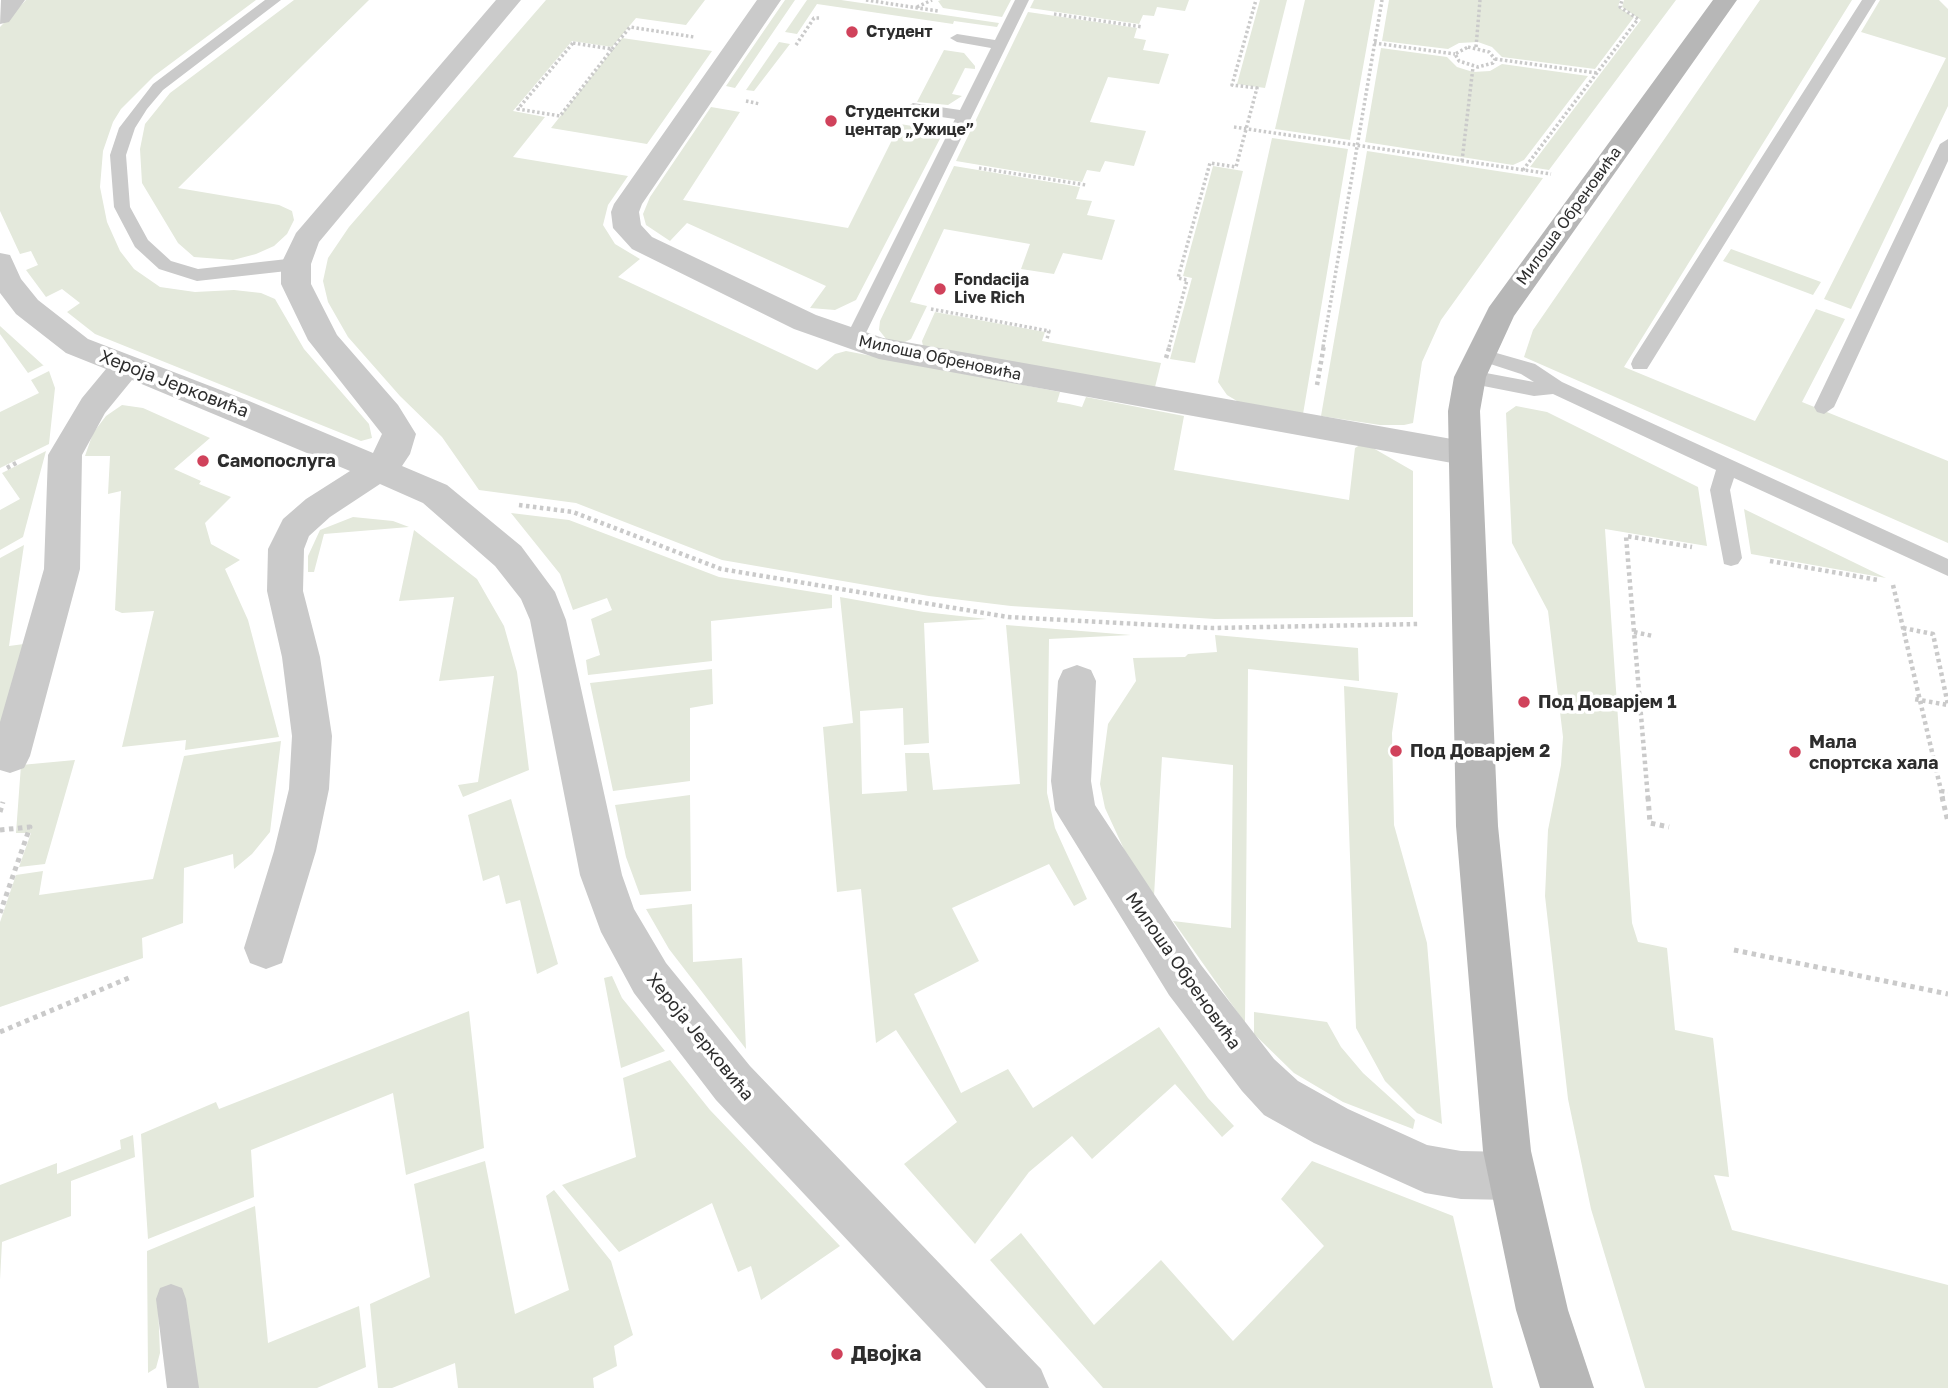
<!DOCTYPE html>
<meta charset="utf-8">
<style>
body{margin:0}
canvas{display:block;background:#fff}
</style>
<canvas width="1948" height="1388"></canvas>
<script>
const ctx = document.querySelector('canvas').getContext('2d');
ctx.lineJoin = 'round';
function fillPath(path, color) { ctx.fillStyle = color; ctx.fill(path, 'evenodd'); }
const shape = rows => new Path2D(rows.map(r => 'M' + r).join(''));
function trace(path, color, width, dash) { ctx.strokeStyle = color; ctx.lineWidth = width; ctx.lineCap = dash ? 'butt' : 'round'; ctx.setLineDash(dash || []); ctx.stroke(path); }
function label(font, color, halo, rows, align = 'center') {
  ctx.font = font + ' "Golos Text",sans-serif'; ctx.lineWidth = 7; ctx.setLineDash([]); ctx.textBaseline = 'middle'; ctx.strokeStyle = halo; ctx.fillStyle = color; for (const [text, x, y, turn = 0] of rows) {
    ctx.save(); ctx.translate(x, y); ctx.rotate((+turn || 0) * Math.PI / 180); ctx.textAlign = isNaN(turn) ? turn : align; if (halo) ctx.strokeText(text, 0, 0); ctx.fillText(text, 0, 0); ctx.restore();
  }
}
fillPath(shape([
 [26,0,256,0,154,76,121,109,113,122,103,151,100,187,107,222,120,251,134,269,160,287,195,292,234,290,261,293,275,299,304,349,369,424,372,438,361,441,95,334,67,312,80,303,62,289,46,297,26,270,38,265,31,251,20,254,0,211,0,27],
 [294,0,369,0,178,188,279,205,292,211,294,220,287,234,274,246,256,254,233,260,194,257,178,243,142,183,140,149,145,124,170,93],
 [546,0,705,0,686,25,636,18,612,47,572,41,513,111,545,117,513,157,628,176,608,205,603,225,615,244,640,259,618,277,817,370,835,354,846,351,1060,392,1057,402,1069,404,1082,407,1086,397,1184,416,1174,470,1349,500,1355,448,1360,445,1373,448,1413,471,1413,617,1215,619,1011,606,929,596,722,560,576,503,479,490,442,437,400,396,348,337,328,302,323,281,328,258,349,227],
 [785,0,795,0,735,88,726,86],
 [807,0,841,0,999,23,997,27,954,21,953,24,817,4,797,34,785,32],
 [941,0,1011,0,1002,17,943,8,938,1],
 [1034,0,1189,0,1185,11,1157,7,1154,16,1143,15,1139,24,1030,8],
 [1260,0,1287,0,1265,88,1237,84],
 [1305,0,1375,0,1350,140,1275,129],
 [1389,0,1620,0,1618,7,1634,17,1595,69,1502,57,1492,47,1478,42,1459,43,1448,49,1382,41],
 [1624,0,1676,0,1549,170,1530,167,1641,20,1622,7],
 [1760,0,1852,0,1624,367,1755,421,1816,309,1845,319,1802,402,1948,461,1948,543,1524,357,1533,330],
 [1880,0,1939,0,1948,9,1948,106,1851,309,1824,299,1946,58,1861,32],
 [1028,12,1137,28,1134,38,1146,40,1143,50,1169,54,1159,84,1108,77,1090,122,1146,131,1134,166,1105,161,1100,172,1087,170,1082,182,956,161],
 [622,38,712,51,647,144,551,128],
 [779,42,790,44,754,91,746,90],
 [1381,48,1447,57,1457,67,1473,72,1490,71,1502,64,1588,76,1524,160,1513,165,1365,142],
 [944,50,964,53,975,66,975,69,965,68,952,94,962,96,948,105,917,102],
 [711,107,740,112,683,200,848,228,900,124,944,131,856,300,835,310,810,308,826,286,687,223,670,241,646,225,643,214,650,197],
 [1272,138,1348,149,1303,414,1242,404,1227,395,1218,382],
 [1367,151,1543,178,1441,320,1422,362,1413,423,1404,425,1380,425,1321,416],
 [954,166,1080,187,1076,199,1092,201,1087,215,1115,220,1102,260,1063,253,1054,274,1021,269,1030,244,944,229,910,302,927,306,911,339,903,343,887,340,879,330,880,321],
 [1213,166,1243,171,1195,363,1170,359,1192,278,1183,276],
 [1731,249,1821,282,1813,295,1723,261],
 [935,312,1045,332,1042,341,1161,363,1154,391,923,346,922,341],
 [0,326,43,365,44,365,28,373,0,334],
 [49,371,55,388,49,444,0,468,0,412,39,393,31,380],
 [122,405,143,408,210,438,174,469,201,481,199,484,231,497,205,523,211,544,240,560,225,569,248,620,279,737,185,750,186,740,122,747,154,611,122,613,115,610,121,491,108,494,110,456,85,456,93,433,106,416],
 [1516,406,1547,412,1698,487,1707,546,1605,529,1632,923,1638,942,1667,948,1675,1030,1713,1038,1729,1177,1714,1175,1732,1230,1948,1285,1948,1388,1645,1388,1591,1209,1568,1099,1545,896,1548,830,1561,765,1563,737,1548,611,1512,543,1506,413],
 [46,451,23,537,0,550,0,510,20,499,2,473],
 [1744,509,1886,578,1751,554],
 [511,513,569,520,719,577,832,595,832,608,711,621,712,661,588,675,586,660,600,655,591,619,612,610,607,598,573,610,560,574],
 [353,517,393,521,409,527,324,534,314,572,308,572,308,556,320,530],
 [414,530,477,579,504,626,517,672,529,770,463,797,458,785,478,782,494,676,439,681,454,597,399,601],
 [24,545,9,646,24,644,0,758,0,558],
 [840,597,924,612,987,619,924,623,929,743,904,745,903,708,860,711,862,794,907,791,905,753,929,753,933,790,1020,784,1006,625,1131,635,1049,639,1047,793,1055,828,1087,899,1074,906,1049,864,952,908,979,961,914,994,961,1093,1008,1069,1033,1108,1159,1027,1208,1098,1234,1126,1222,1137,1175,1084,1092,1159,1072,1136,1029,1172,975,1244,904,1164,957,1122,896,1030,876,1043,861,889,837,892,823,727,853,723],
 [1215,635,1358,648,1359,681,1248,669,1245,1023,1173,921,1231,928,1233,765,1162,757,1154,896,1145,895,1105,808,1100,784,1108,724,1136,681,1133,658,1185,657,1188,654,1217,652],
 [712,669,713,704,690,708,690,781,613,791,590,683],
 [1344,686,1398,693,1392,733,1394,825,1427,943,1442,1124,1417,1113,1385,1081,1356,1028],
 [281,741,270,832,252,854,234,869,233,854,184,868,183,923,142,938,143,958,0,1007,0,922,16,875,43,871,39,895,153,879,184,756],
 [75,760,45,864,19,867,31,833,16,833,21,765],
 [690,795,691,891,640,895,626,857,615,805],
 [511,799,558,964,537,974,520,900,506,904,499,875,483,881,468,815],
 [692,904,693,962,742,958,746,1049,669,949,646,909],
 [612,976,622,998,665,1051,621,1068,604,978],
 [469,1011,484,1148,406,1175,393,1093,251,1150,254,1197,148,1239,141,1134,216,1102,219,1109],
 [1254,1012,1327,1022,1341,1047,1363,1073,1415,1120,1413,1129,1343,1102,1294,1073,1254,1034],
 [670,1060,710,1110,840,1246,761,1300,751,1266,738,1272,712,1203,619,1252,562,1185,636,1157,623,1078],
 [133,1135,135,1157,71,1181,71,1216,2,1242,0,1280,0,1185,57,1163,57,1174,121,1149,120,1140],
 [485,1161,515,1314,569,1290,546,1196,554,1190,611,1261,633,1335,614,1346,617,1366,593,1378,594,1388,458,1388,455,1363,392,1388,378,1388,370,1304,430,1277,414,1184],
 [1312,1161,1453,1216,1493,1388,1103,1388,990,1260,1021,1233,1094,1325,1161,1260,1233,1341,1324,1246,1281,1199],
 [255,1206,268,1343,359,1306,366,1367,317,1388,195,1388,158,1305,160,1353,156,1368,148,1373,147,1251]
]), '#e4e9dc');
trace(shape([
 [866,0,938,11],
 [917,7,932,0],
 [1054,14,1143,27],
 [573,43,612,49,560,116,518,109,573,43],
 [1374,43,1455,54],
 [796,45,814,18,820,18],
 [1468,47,1489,52,1495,59,1493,63,1478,67,1459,61,1455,54,1468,47],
 [1476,47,1480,0],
 [612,49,630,27,694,37],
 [1495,59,1597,73],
 [746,101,760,104],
 [1234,127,1551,174],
 [1462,161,1473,67],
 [979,168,1086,185],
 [1523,170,1638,19,1620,7,1622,0],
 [931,309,1049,331,1047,339],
 [1169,347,1187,280,1178,278,1210,163,1236,167,1257,88,1232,85,1256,0],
 [1323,347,1382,0]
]), '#cacaca', 3.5, [2.5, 2.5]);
trace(shape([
 [1166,358,1170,345],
 [1317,385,1324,345],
 [7,468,18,462],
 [519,505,573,512,721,569,1008,617,1213,628,1420,624],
 [1770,561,1878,580],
 [1893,585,1943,799],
 [1903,628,1933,634,1948,705,1914,699],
 [1634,632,1653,636],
 [1941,791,1948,792],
 [1648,799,1626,536,1692,547]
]), '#cacaca', 4.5, [3.5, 3.5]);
trace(shape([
 [1648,797,1650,823,1669,827],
 [1942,797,1948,822],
 [0,812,3,802],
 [0,830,30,827,0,913],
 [1734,950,1948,994],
 [0,1032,131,977]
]), '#cacaca', 5, [4.5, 4.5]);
fillPath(shape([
 [265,0,281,0,163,90,147,109,135,128,126,155,130,207,148,240,171,261,198,269,296,258,305,264,296,270,197,281,159,269,135,247,114,207,110,155,119,128,153,84,265,0],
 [1015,0,1029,0,862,341,853,347,847,345,844,341,955,119,913,113,905,108,913,103,960,110,991,48,957,42,950,38,957,34,995,40,1015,0],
 [1862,0,1876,0,1647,369,1633,369,1631,364,1633,359,1862,0],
 [1948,139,1948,161,1834,407,1824,414,1817,412,1814,407,1940,144,1948,139],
 [1479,348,1535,364,1562,382,1948,559,1948,576,1734,478,1730,490,1742,558,1738,564,1731,566,1724,564,1710,490,1716,470,1553,394,1534,396,1463,382,1461,377,1463,372,1470,370,1534,382,1521,374,1472,358,1470,354,1479,348],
 [171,1284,182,1288,186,1299,199,1388,167,1388,156,1299,160,1288,171,1284]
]), '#cacaca');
fillPath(shape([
 [25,0,9,22,0,24,1,0,25,0],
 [496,0,521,0,319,242,311,264,311,284,337,335,398,405,416,434,410,454,402,466,447,485,521,546,555,592,566,620,622,875,634,909,666,963,750,1066,1041,1369,1049,1388,986,1388,716,1100,634,993,601,932,580,875,530,620,521,599,495,566,423,503,380,484,330,517,309,536,304,549,303,591,320,657,332,736,329,789,316,851,282,963,266,969,250,963,244,948,274,851,289,789,292,736,282,657,267,591,268,549,283,519,306,499,350,471,132,380,105,413,82,455,80,569,30,756,24,768,10,773,0,770,0,722,44,569,48,455,82,398,106,369,66,353,16,314,0,293,0,253,10,255,21,279,38,300,88,339,249,401,373,453,382,434,308,340,281,284,281,264,296,233,496,0],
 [757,0,781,0,642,204,639,212,641,225,652,237,816,315,883,338,1463,441,1475,444,1480,453,1475,462,1463,465,879,359,794,329,632,249,613,228,611,212,614,204,757,0],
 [1077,665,1091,670,1096,681,1091,781,1095,805,1201,965,1274,1059,1298,1081,1348,1109,1427,1145,1461,1151,1511,1152,1528,1159,1535,1176,1528,1193,1511,1200,1461,1199,1425,1193,1314,1143,1264,1115,1242,1091,1169,995,1055,810,1051,781,1058,681,1063,670,1077,665]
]), '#cacaca');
fillPath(shape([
 [1713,0,1737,0,1514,316,1486,377,1480,411,1498,826,1531,1151,1568,1310,1594,1388,1540,1388,1516,1310,1483,1151,1456,826,1448,411,1454,377,1489,307,1713,0]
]), '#b7b7b7');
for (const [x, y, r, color] of [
 [852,32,7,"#d0425b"],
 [831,121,7,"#d0425b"],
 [940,289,7,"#d0425b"],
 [203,461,7,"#d0425b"],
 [1524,702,7,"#d0425b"],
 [1396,751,7,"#d0425b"],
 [1795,752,7,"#d0425b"],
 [837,1354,7,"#d0425b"]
]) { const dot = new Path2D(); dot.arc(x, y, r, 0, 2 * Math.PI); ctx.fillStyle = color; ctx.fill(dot); trace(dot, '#fff', 2.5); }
label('bold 16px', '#2d2d2d', '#fff', [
 ["Студент",866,32],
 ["Студентски",845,112],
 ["центар „Ужице”",845,130],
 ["Fondacija",954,280],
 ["Live Rich",954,298]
], 'left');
label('16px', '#2d2d2d', '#fff', [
 ["Милоша Обреновића",1569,216,-54],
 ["Милоша Обреновића",940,358,12]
]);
label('18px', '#2d2d2d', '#fff', [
 ["Хероја Јерковића",174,384,21],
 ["Милоша Обреновића",1183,971,55],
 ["Хероја Јерковића",700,1037,51]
]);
label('bold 18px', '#2d2d2d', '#fff', [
 ["Самопослуга",217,461],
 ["Под Доварјем 1",1538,702],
 ["Мала",1809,742],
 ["спортска хала",1809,763],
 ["Под Доварјем 2",1410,751]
], 'left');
label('bold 21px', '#2d2d2d', '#fff', [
 ["Двојка",851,1354]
], 'left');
</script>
